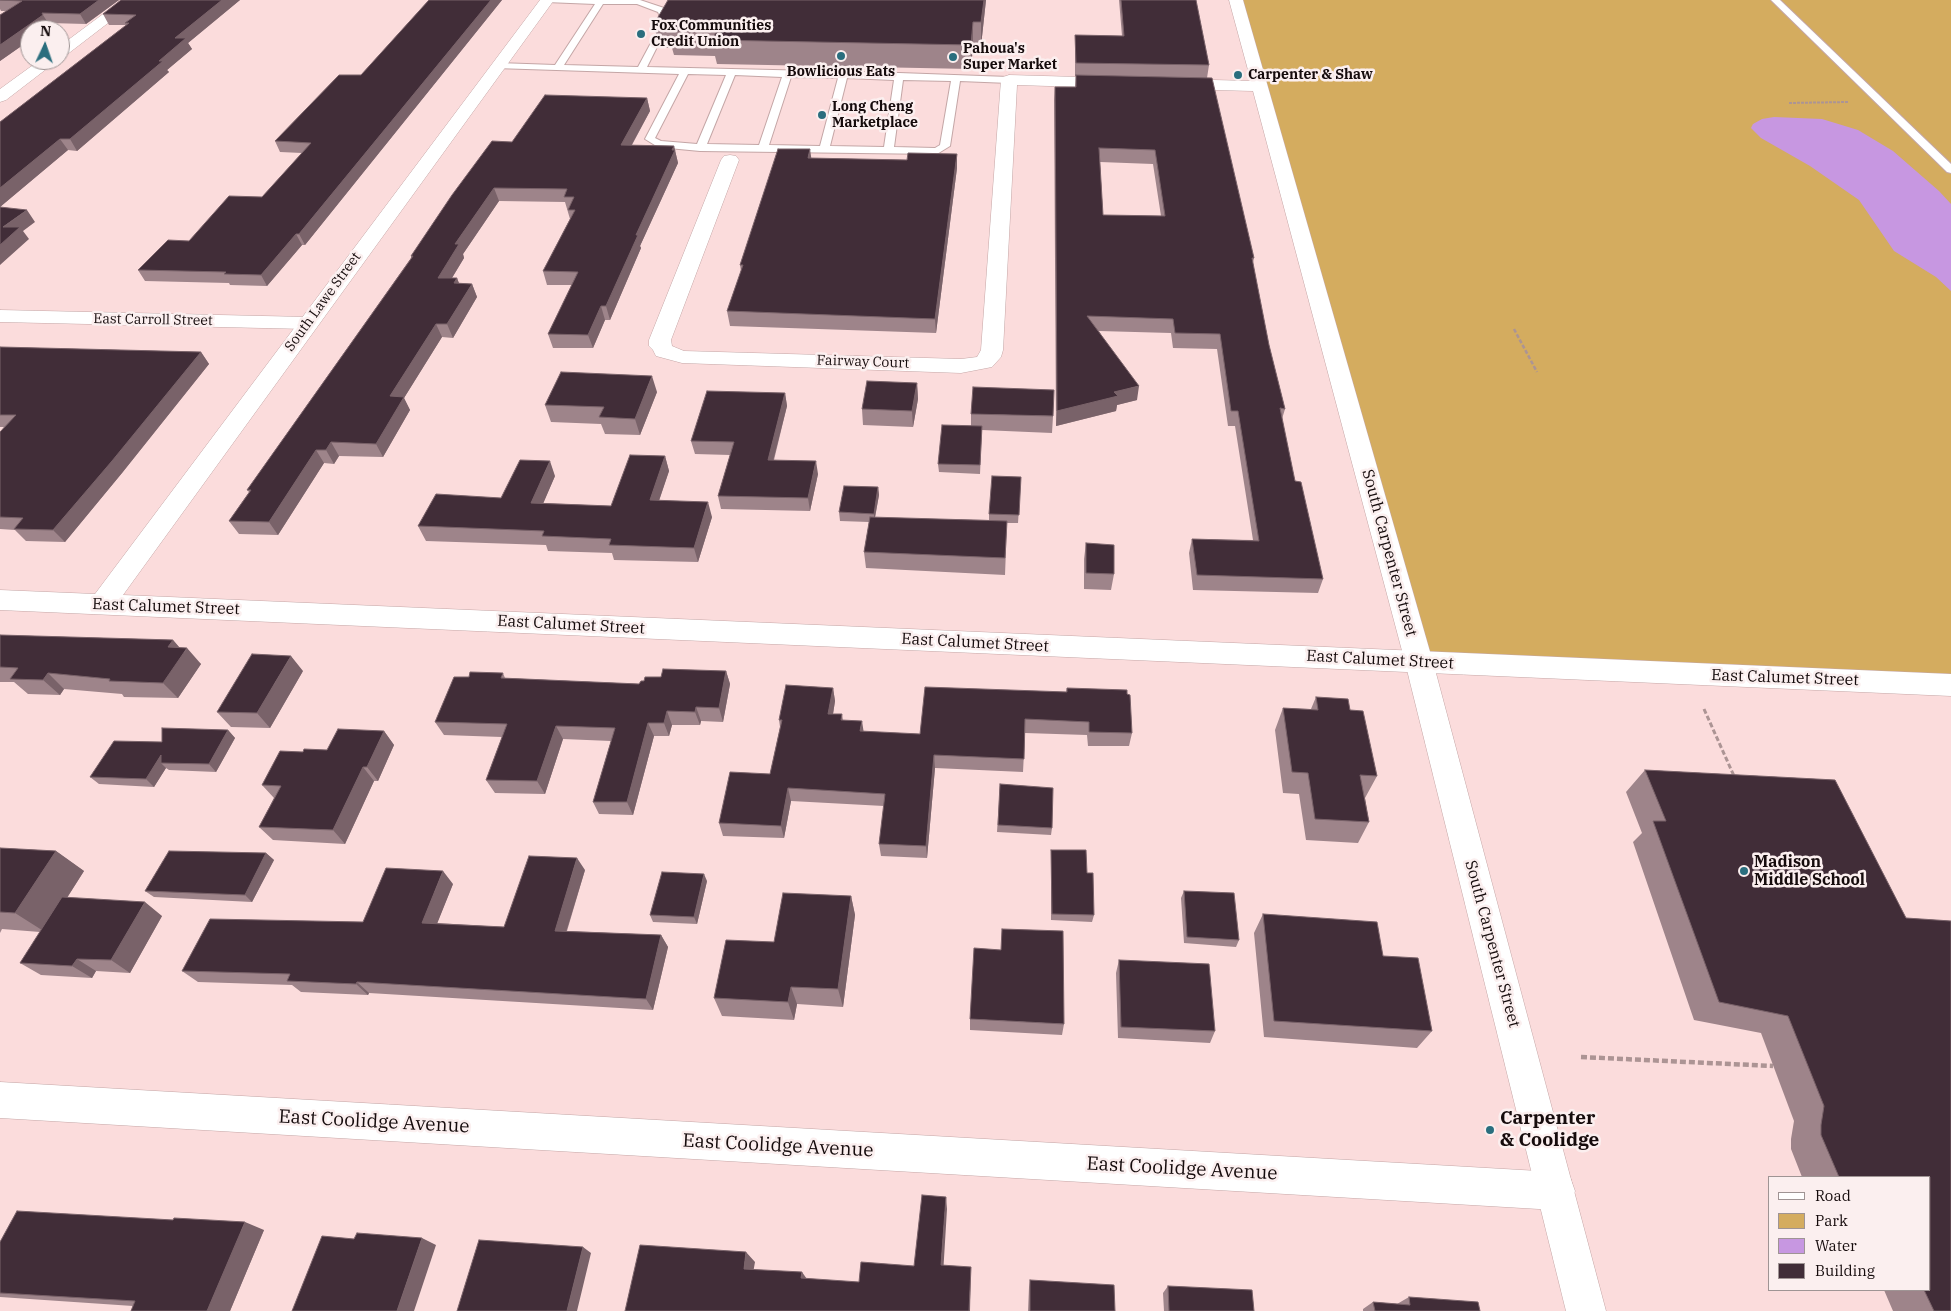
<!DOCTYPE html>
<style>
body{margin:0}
#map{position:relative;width:1951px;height:1311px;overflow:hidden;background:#fbdcdc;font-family:"IBM Plex Serif",serif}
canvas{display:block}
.legend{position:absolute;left:1768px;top:1176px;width:162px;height:115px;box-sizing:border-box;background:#fbefef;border:1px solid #9f9494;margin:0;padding:6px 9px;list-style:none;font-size:15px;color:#150b0c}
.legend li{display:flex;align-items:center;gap:10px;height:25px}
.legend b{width:25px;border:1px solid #9f9494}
.north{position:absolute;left:20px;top:20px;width:50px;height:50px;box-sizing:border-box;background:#fbefef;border:1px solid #9f9494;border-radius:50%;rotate:3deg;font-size:14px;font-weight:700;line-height:20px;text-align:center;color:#150b0c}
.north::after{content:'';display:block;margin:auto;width:18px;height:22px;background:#2a6e7e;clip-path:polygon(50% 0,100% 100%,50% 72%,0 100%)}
</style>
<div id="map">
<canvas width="1951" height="1311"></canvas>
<ul class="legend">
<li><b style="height:6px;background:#fff"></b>Road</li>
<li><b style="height:14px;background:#d4ac5f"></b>Park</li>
<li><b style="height:14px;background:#c797e1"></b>Water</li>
<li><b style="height:14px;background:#412d38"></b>Building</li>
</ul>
<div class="north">N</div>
</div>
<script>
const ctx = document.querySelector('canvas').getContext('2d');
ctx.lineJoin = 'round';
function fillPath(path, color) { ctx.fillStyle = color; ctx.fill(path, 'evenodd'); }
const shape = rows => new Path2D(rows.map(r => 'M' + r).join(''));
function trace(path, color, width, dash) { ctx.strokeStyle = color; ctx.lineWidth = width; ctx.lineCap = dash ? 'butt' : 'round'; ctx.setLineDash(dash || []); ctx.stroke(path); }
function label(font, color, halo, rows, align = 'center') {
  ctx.font = font + ' "IBM Plex Serif",serif'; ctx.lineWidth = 5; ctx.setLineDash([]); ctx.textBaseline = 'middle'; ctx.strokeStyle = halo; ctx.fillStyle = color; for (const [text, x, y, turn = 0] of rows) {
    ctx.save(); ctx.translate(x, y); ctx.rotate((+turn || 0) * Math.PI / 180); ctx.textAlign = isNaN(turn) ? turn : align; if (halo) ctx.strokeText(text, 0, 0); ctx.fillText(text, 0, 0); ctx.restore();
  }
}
fillPath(shape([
 [1236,0,1951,0,1951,685,1419,662]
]), '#d4ac5f');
fillPath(shape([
 [1774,117,1822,119,1858,130,1893,151,1939,191,1951,204,1951,291,1936,277,1894,251,1859,200,1810,166,1761,138,1751,128,1753,124,1762,119]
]), '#c797e1');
const service = shape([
 [542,0,640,0,664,8,670,21,666,30,660,30,659,28,662,21,658,12,637,4,603,4,564,65,638,67,653,39,657,36,661,39,647,67,899,73,1009,77,1014,80,1009,83,960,81,950,146,937,154,700,151,658,147,645,139,679,74,495,68,495,64,498,63,555,65,595,4,546,2,542,0],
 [688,74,726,75,697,144,661,141,655,138,688,74],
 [735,75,782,77,759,145,707,144,735,75],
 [791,77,838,78,820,146,769,145,791,77],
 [847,78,894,80,884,147,830,146,847,78],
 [903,80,951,81,940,145,935,148,894,147,903,80],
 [1771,0,1780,0,1951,164,1951,173,1947,172,1771,0]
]);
const minor = shape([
 [122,0,138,0,65,56,60,58,60,46,122,0],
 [1229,0,1243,0,1433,662,1429,670,1419,673,1409,670,1405,662,1253,91,1176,89,1170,87,1168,84,1170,81,1176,79,1251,81,1229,0],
 [40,60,58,60,6,100,0,102,0,89,40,60],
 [1009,75,1113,78,1119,80,1121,83,1119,86,1113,88,1017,85,1003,350,1001,357,992,367,961,373,682,363,656,356,653,350,649,346,649,340,721,160,724,156,730,155,736,156,739,160,671,340,672,346,684,351,961,359,977,357,981,350,1001,80,1003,77,1009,75],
 [0,310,307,317,314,319,317,323,314,327,307,329,0,322,0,310],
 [0,1082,1556,1172,1570,1177,1575,1191,1570,1205,1556,1210,0,1118,0,1082]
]);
const tertiary = shape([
 [1419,651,1429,654,1433,662,1606,1311,1566,1311,1405,662,1409,654,1419,651]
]);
const secondary = shape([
 [540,0,554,0,123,595,1951,674,1951,696,0,610,0,590,95,594,540,0]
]);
trace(service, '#c4a6a6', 2);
trace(minor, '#c4a6a6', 1);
trace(tertiary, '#c4a6a6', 1);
trace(secondary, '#c4a6a6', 1);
trace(shape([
 [1789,103,1848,102]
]), '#ac9494', 2, [3, 1]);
trace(shape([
 [1514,329,1537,372]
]), '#ac9494', 2.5, [4, 2]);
trace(shape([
 [1704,709,1734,776]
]), '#ac9494', 3, [5, 2.5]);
trace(shape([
 [1581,1057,1773,1066]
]), '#ac9494', 4.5, [6, 3]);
fillPath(service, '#fff');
fillPath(minor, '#fff');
fillPath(tertiary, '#fff');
fillPath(secondary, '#fff');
fillPath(shape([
 [0,0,119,0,86,24,49,23,50,26,44,30,30,30,30,40,0,61,0,15,6,11,1,11,0,9],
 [121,0,240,0,188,43,192,49,167,70,169,72,77,151,68,150,0,207,0,122,126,25,109,25,103,14],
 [429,0,502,0,305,245,302,245,267,286,230,285,229,283,145,281,138,270,189,241,262,197,302,153,280,152,275,141,361,75],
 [986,0,981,46,973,45,971,69,717,64,715,56,674,55,672,48,659,48,654,24],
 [1119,0,1196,0,1209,65,1207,78,1254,258,1253,263,1269,345,1285,409,1282,419,1295,481,1323,579,1318,593,1193,590,1189,553,1192,539,1253,540,1235,426,1228,426,1217,349,1173,348,1171,333,1099,331,1137,400,1117,405,1116,411,1056,426,1054,100,1055,87,1075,87,1076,76,1075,76,1075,35,1122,36],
 [1100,162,1153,164,1161,216,1103,215],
 [647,98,650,111,632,145,674,146,678,163,640,246,641,248,610,320,605,320,593,348,553,348,548,334,572,285,547,285,543,271,570,219,565,202,499,201,463,254,464,258,452,278,457,278,459,283,472,284,477,297,453,338,442,337,404,398,410,410,383,457,339,456,334,464,324,463,278,535,239,534,229,521,249,492,247,490,411,258,411,256,512,142],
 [957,154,957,168,936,333,730,326,727,311,741,271,740,265,811,158,907,160],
 [0,347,201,352,209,364,122,473,65,542,26,541,15,530,0,529,0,432,4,427,0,427],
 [917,383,918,399,913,427,863,425,862,409],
 [657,392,640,435,605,434,601,424,551,422,545,405],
 [785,393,787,406,774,460,818,474,810,511,721,509,718,496,730,455,695,454,691,441],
 [971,414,1053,416,1052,433,982,430,980,474,939,472,938,464,971,426],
 [665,456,669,471,659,501,712,517,698,562,614,560,612,553,548,551,546,545,426,541,418,526,501,498,555,476,543,503,611,506],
 [1021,477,1018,523,1007,523,1005,575,866,568,864,552,869,522,840,521,839,512,878,487,879,495,875,518,989,520,989,514],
 [1086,543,1114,574,1111,590,1084,589,1084,559],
 [0,635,173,640,180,648,201,664,178,698,124,697,122,694,64,689,60,695,28,694,14,682,0,682],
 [303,671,270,728,231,727,217,712],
 [726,671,730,684,723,722,701,721,700,725,672,725,669,736,654,736,633,815,599,814,593,802,611,741,563,739,545,794,495,793,486,780,502,737,444,735,435,722,469,677,503,673,505,678,639,684,644,681,661,677],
 [833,688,835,701,833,714,842,714,843,720,864,732,920,734,1066,692,1067,688,1132,733,1129,746,1088,746,1087,735,1025,733,1023,772,935,768,927,858,881,856,879,844,884,806,791,801,784,838,723,836,719,823,770,774,780,727,779,720],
 [1316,697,1350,710,1377,776,1365,798,1369,822,1358,843,1306,840,1299,794,1283,793,1275,730,1283,708,1311,709],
 [228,730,235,738,216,772,169,770,166,768,154,787,99,784,90,777,162,742],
 [384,731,394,745,378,781,374,781,345,844,273,840,259,827,274,798,262,785,303,752,327,750],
 [1645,770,1835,780,1906,918,1951,921,1951,1311,1893,1311,1884,1290,1930,1290,1930,1177,1802,1177,1791,1149,1791,1139,1794,1121,1761,1033,1694,1020,1633,842,1642,833,1626,792],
 [1000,784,1052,828,1051,835,997,832],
 [0,848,56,851,84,871,67,898,162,916,130,973,96,971,92,978,41,975,20,963,40,932,2,929,0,933],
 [1051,850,1087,873,1094,915,1092,922,1051,920],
 [266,853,274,860,252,902,154,897,145,891],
 [585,870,567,931,661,935,668,947,653,1010,369,993,368,995,301,992,292,985,198,982,182,971,363,922,453,884,437,923,504,927],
 [707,881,697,924,653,922,650,915],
 [1184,891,1239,940,1236,947,1184,943,1181,898],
 [851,896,855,915,843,1007,797,1004,794,1020,722,1016,714,998,774,942],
 [1263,914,1383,956,1432,1031,1417,1048,1264,1037,1254,933],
 [1119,960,1215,1031,1210,1043,1118,1038,1116,973],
 [970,1019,1064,1024,1062,1035,970,1030],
 [264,1230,230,1311,131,1311,133,1306,0,1297,0,1242],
 [1030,1280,1115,1311,1028,1311,1029,1287],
 [1168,1286,1254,1311,1164,1311,1163,1293],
 [1409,1297,1480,1311,1363,1311,1363,1309,1373,1302,1397,1304]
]), '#9e848a');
fillPath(shape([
 [99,0,119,0,86,24,80,14],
 [222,0,240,0,188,43,192,49,167,70,169,72,77,151,70,139,159,61,175,38],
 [491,0,502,0,305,245,299,234],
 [984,0,986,0,981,46,981,22],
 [43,15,50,26,44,30,30,30,30,40,0,61,0,45],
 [973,22,973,45,971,69,971,45],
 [647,98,650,111,625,157,621,145],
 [60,139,68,150,0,207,0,188],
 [674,146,678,163,640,246,641,248,610,320,606,306],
 [810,149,812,163,808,158],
 [957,154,957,168,936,333,935,319],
 [494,188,499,201,463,254,464,258,444,291,438,278,455,244],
 [27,210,35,222,23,231,29,239,0,265,0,245,3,227],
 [296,234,302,245,267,286,261,275],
 [457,278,462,292,454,283],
 [472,284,477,297,453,338,447,324],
 [601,306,605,320,593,348,588,335],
 [436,324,442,337,404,398,410,410,383,457,376,444,390,396],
 [201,352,209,364,122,473,65,542,53,530],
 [652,376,657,392,640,435,635,419],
 [917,383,918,399,913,427,912,411],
 [1139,386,1137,400,1117,405,1116,411,1056,426,1057,411,1114,392],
 [785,393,787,406,770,473,768,460],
 [331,442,339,456,334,464,326,450],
 [316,450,324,463,278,535,269,522],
 [665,456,669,471,654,515,650,500],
 [550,461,555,476,537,518,531,503],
 [816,461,818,474,810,511,808,498],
 [878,487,879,495,874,522,874,514],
 [708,502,712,517,698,562,694,548],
 [173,640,184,653,187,648,201,664,178,698,163,683,168,647],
 [291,656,303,671,270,728,257,713],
 [726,671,730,684,723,722,719,708],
 [48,673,64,689,60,695,43,680],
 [833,688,835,701,831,727,828,714],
 [696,707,701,721,700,725,695,712],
 [667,711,672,725,669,736,664,723],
 [862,721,864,734,860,731],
 [648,723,654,736,633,815,627,802],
 [556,726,563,739,545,794,537,781],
 [228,730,235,738,216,772,209,764],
 [384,731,394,745,378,781,367,767],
 [161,755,161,763,166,768,154,787,146,779],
 [934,755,935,768,927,858,926,846],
 [363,767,374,781,345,844,333,830],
 [788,788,791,801,784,838,781,826],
 [56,851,84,871,45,932,15,913],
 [266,853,274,860,252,902,245,895],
 [577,858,585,870,563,942,555,931],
 [443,871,453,884,433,934,422,923],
 [704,874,707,881,697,924,694,917],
 [851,896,855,915,843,1007,838,989],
 [145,902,162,916,130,973,111,960],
 [661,935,668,947,653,1010,646,999],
 [77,959,96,971,92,978,72,966],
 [357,982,369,993,368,995,356,984],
 [791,987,797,1004,794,1020,788,1002],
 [946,1197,947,1209,943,1275,941,1265],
 [245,1222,264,1230,230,1311,207,1311],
 [422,1238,436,1245,414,1311,397,1311],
 [583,1247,591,1253,577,1311,567,1311],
 [746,1252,755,1262,752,1279,744,1269],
 [971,1267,970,1311,969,1311],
 [802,1272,809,1282,801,1278]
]), '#796269');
const building = shape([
 [0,0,99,0,80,14,42,13,43,15,0,45,0,15,22,1,0,0],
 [121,0,222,0,175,38,186,38,159,61,163,61,70,139,60,139,0,188,0,122,129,23,125,23,136,15,103,14,121,0],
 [429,0,491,0,299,234,296,234,261,275,224,274,226,272,138,270,168,240,189,241,229,196,262,197,311,143,275,141,339,75,361,75,429,0],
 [668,0,984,0,981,22,973,22,971,45,712,40,716,32,669,31,672,25,654,24,668,0],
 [1121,0,1196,0,1209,65,1076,63,1075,35,1124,36,1121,0],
 [1076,75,1212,78,1254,258,1252,258,1269,345,1285,409,1280,408,1295,481,1301,482,1323,579,1197,575,1192,539,1259,541,1238,411,1231,411,1220,334,1175,333,1173,319,1087,316,1139,386,1114,392,1118,396,1057,411,1055,87,1076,87,1076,75],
 [1099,148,1155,150,1165,216,1103,215,1099,148],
 [545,95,647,98,621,145,674,146,672,150,675,150,636,235,638,235,606,306,601,306,588,335,548,334,578,272,543,271,575,210,568,210,574,197,564,197,567,189,494,188,455,244,459,244,438,278,457,278,454,283,472,284,447,324,436,324,390,396,404,397,376,444,331,442,326,450,316,450,269,522,229,521,251,490,247,490,413,256,411,256,452,195,492,141,512,142,545,95],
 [778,149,810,149,808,158,907,160,908,153,957,154,935,319,727,311,743,265,740,265,778,149],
 [0,207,27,210,3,227,20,227,0,245,0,207],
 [0,347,201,352,112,461,53,530,14,529,23,518,0,517,0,432,16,415,0,415,0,347],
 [561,372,652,376,635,419,599,417,604,407,545,405,561,372],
 [867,381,917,383,912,411,862,409,867,381],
 [973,387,1054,390,1053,416,971,414,973,387],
 [707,391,785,393,768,460,816,461,808,498,718,496,734,442,691,441,707,391],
 [942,425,982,426,980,465,938,464,942,425],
 [630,455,665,456,650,500,708,502,694,548,609,545,611,539,542,536,544,531,418,526,436,494,501,498,520,460,550,461,531,503,611,506,630,455],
 [992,476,1021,477,1019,515,989,514,992,476],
 [844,486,878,487,874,514,839,512,844,486],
 [870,517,1007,521,1005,558,864,552,870,517],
 [1086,543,1114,545,1114,574,1086,573,1086,543],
 [0,635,173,640,168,647,187,648,163,683,109,681,110,679,48,673,43,680,10,679,18,668,0,667,0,635],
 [252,654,291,656,257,713,217,712,252,654],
 [663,669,726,671,719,708,696,707,695,712,667,711,664,723,648,723,627,802,593,802,615,728,556,726,537,781,486,780,507,724,435,722,454,677,469,677,470,672,503,673,501,678,639,684,641,681,644,681,645,677,661,677,663,669],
 [786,685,833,688,828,714,842,714,841,720,862,721,860,731,920,734,925,687,1067,692,1067,688,1127,690,1127,694,1130,695,1132,733,1089,732,1089,722,1025,719,1024,759,934,755,926,846,879,844,885,794,788,788,781,826,719,823,730,772,770,774,782,720,779,720,786,685],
 [1316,697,1348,699,1350,710,1363,711,1377,776,1360,775,1369,822,1315,819,1308,773,1292,772,1283,708,1318,710,1316,697],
 [162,728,228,730,209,764,161,763,161,755,146,779,90,777,114,741,162,742,162,728],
 [338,729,384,731,367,767,363,767,333,830,259,827,281,786,262,785,280,751,303,752,304,749,327,750,338,729],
 [1645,770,1835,780,1906,918,1951,921,1951,1311,1934,1311,1924,1290,1930,1290,1930,1177,1839,1177,1821,1135,1821,1125,1824,1106,1788,1016,1719,1002,1653,821,1666,821,1645,770],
 [1000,784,1053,788,1052,828,998,825,1000,784],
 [0,848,56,851,15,913,0,912,0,848],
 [1051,850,1086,850,1087,873,1093,873,1094,915,1052,914,1051,850],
 [169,851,266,853,245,895,145,891,169,851],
 [529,856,577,858,555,931,661,935,646,999,357,982,356,984,287,981,290,974,182,971,210,919,363,922,386,868,443,871,422,923,504,927,529,856],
 [662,872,704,874,694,917,650,915,662,872],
 [1184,891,1234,893,1239,940,1187,937,1184,891],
 [783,893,851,896,838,989,791,987,788,1002,714,998,726,940,774,942,783,893],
 [62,897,145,902,111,960,77,959,72,966,20,963,62,897],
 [1263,914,1377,922,1383,956,1418,958,1432,1031,1274,1021,1263,914],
 [1002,929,1063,931,1064,1024,970,1019,974,948,1001,950,1002,929],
 [1119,960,1209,964,1215,1031,1121,1027,1119,960],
 [922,1195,946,1197,941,1265,971,1267,969,1311,625,1311,640,1245,746,1252,744,1269,802,1272,801,1278,859,1282,861,1262,914,1266,922,1195],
 [17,1211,173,1220,174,1218,245,1222,207,1311,131,1311,135,1301,0,1293,0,1242,17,1211],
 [357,1233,422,1238,397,1311,292,1311,322,1236,354,1239,357,1233],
 [479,1240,583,1247,567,1311,457,1311,479,1240],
 [1030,1280,1114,1285,1115,1311,1030,1311,1030,1280],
 [1168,1286,1252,1290,1254,1311,1169,1311,1168,1286],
 [1409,1297,1478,1302,1480,1311,1375,1311,1373,1302,1410,1305,1409,1297]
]);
fillPath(building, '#412d38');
trace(building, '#796269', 1);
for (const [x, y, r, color] of [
 [641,34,5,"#2a6e7e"],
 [841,56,5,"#2a6e7e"],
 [953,57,5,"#2a6e7e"],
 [1238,75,5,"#2a6e7e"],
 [822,115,5,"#2a6e7e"],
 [1744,871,5,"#2a6e7e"],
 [1490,1130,5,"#2a6e7e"]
]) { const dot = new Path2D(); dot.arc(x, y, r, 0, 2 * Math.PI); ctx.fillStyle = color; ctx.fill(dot); trace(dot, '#fbefef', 2); }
label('bold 14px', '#150b0c', '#fbefef', [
 ["Fox Communities",651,26],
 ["Credit Union",651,42],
 ["Pahoua's",963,49],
 ["Super Market",963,65],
 ["Bowlicious Eats",841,72,"center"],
 ["Carpenter & Shaw",1248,75],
 ["Long Cheng",832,107],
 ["Marketplace",832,123]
], 'left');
label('14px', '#150b0c', '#fbefef', [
 ["South Lawe Street",323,302,-54],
 ["East Carroll Street",153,320,1],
 ["Fairway Court",863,362,2]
]);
label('16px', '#150b0c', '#fbefef', [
 ["South Carpenter Street",1389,553,75],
 ["East Calumet Street",166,607,2],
 ["East Calumet Street",571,625,3],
 ["East Calumet Street",975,643,3],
 ["East Calumet Street",1380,660,3],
 ["East Calumet Street",1785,678,2],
 ["South Carpenter Street",1492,944,75]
]);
label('bold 16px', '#150b0c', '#fbefef', [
 ["Madison",1754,862],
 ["Middle School",1754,880]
], 'left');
label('bold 19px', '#150b0c', '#fbefef', [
 ["Carpenter",1500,1119],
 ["& Coolidge",1500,1141]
], 'left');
label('19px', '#150b0c', '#fbefef', [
 ["East Coolidge Avenue",374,1122,3],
 ["East Coolidge Avenue",778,1146,3],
 ["East Coolidge Avenue",1182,1169,3]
]);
</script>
